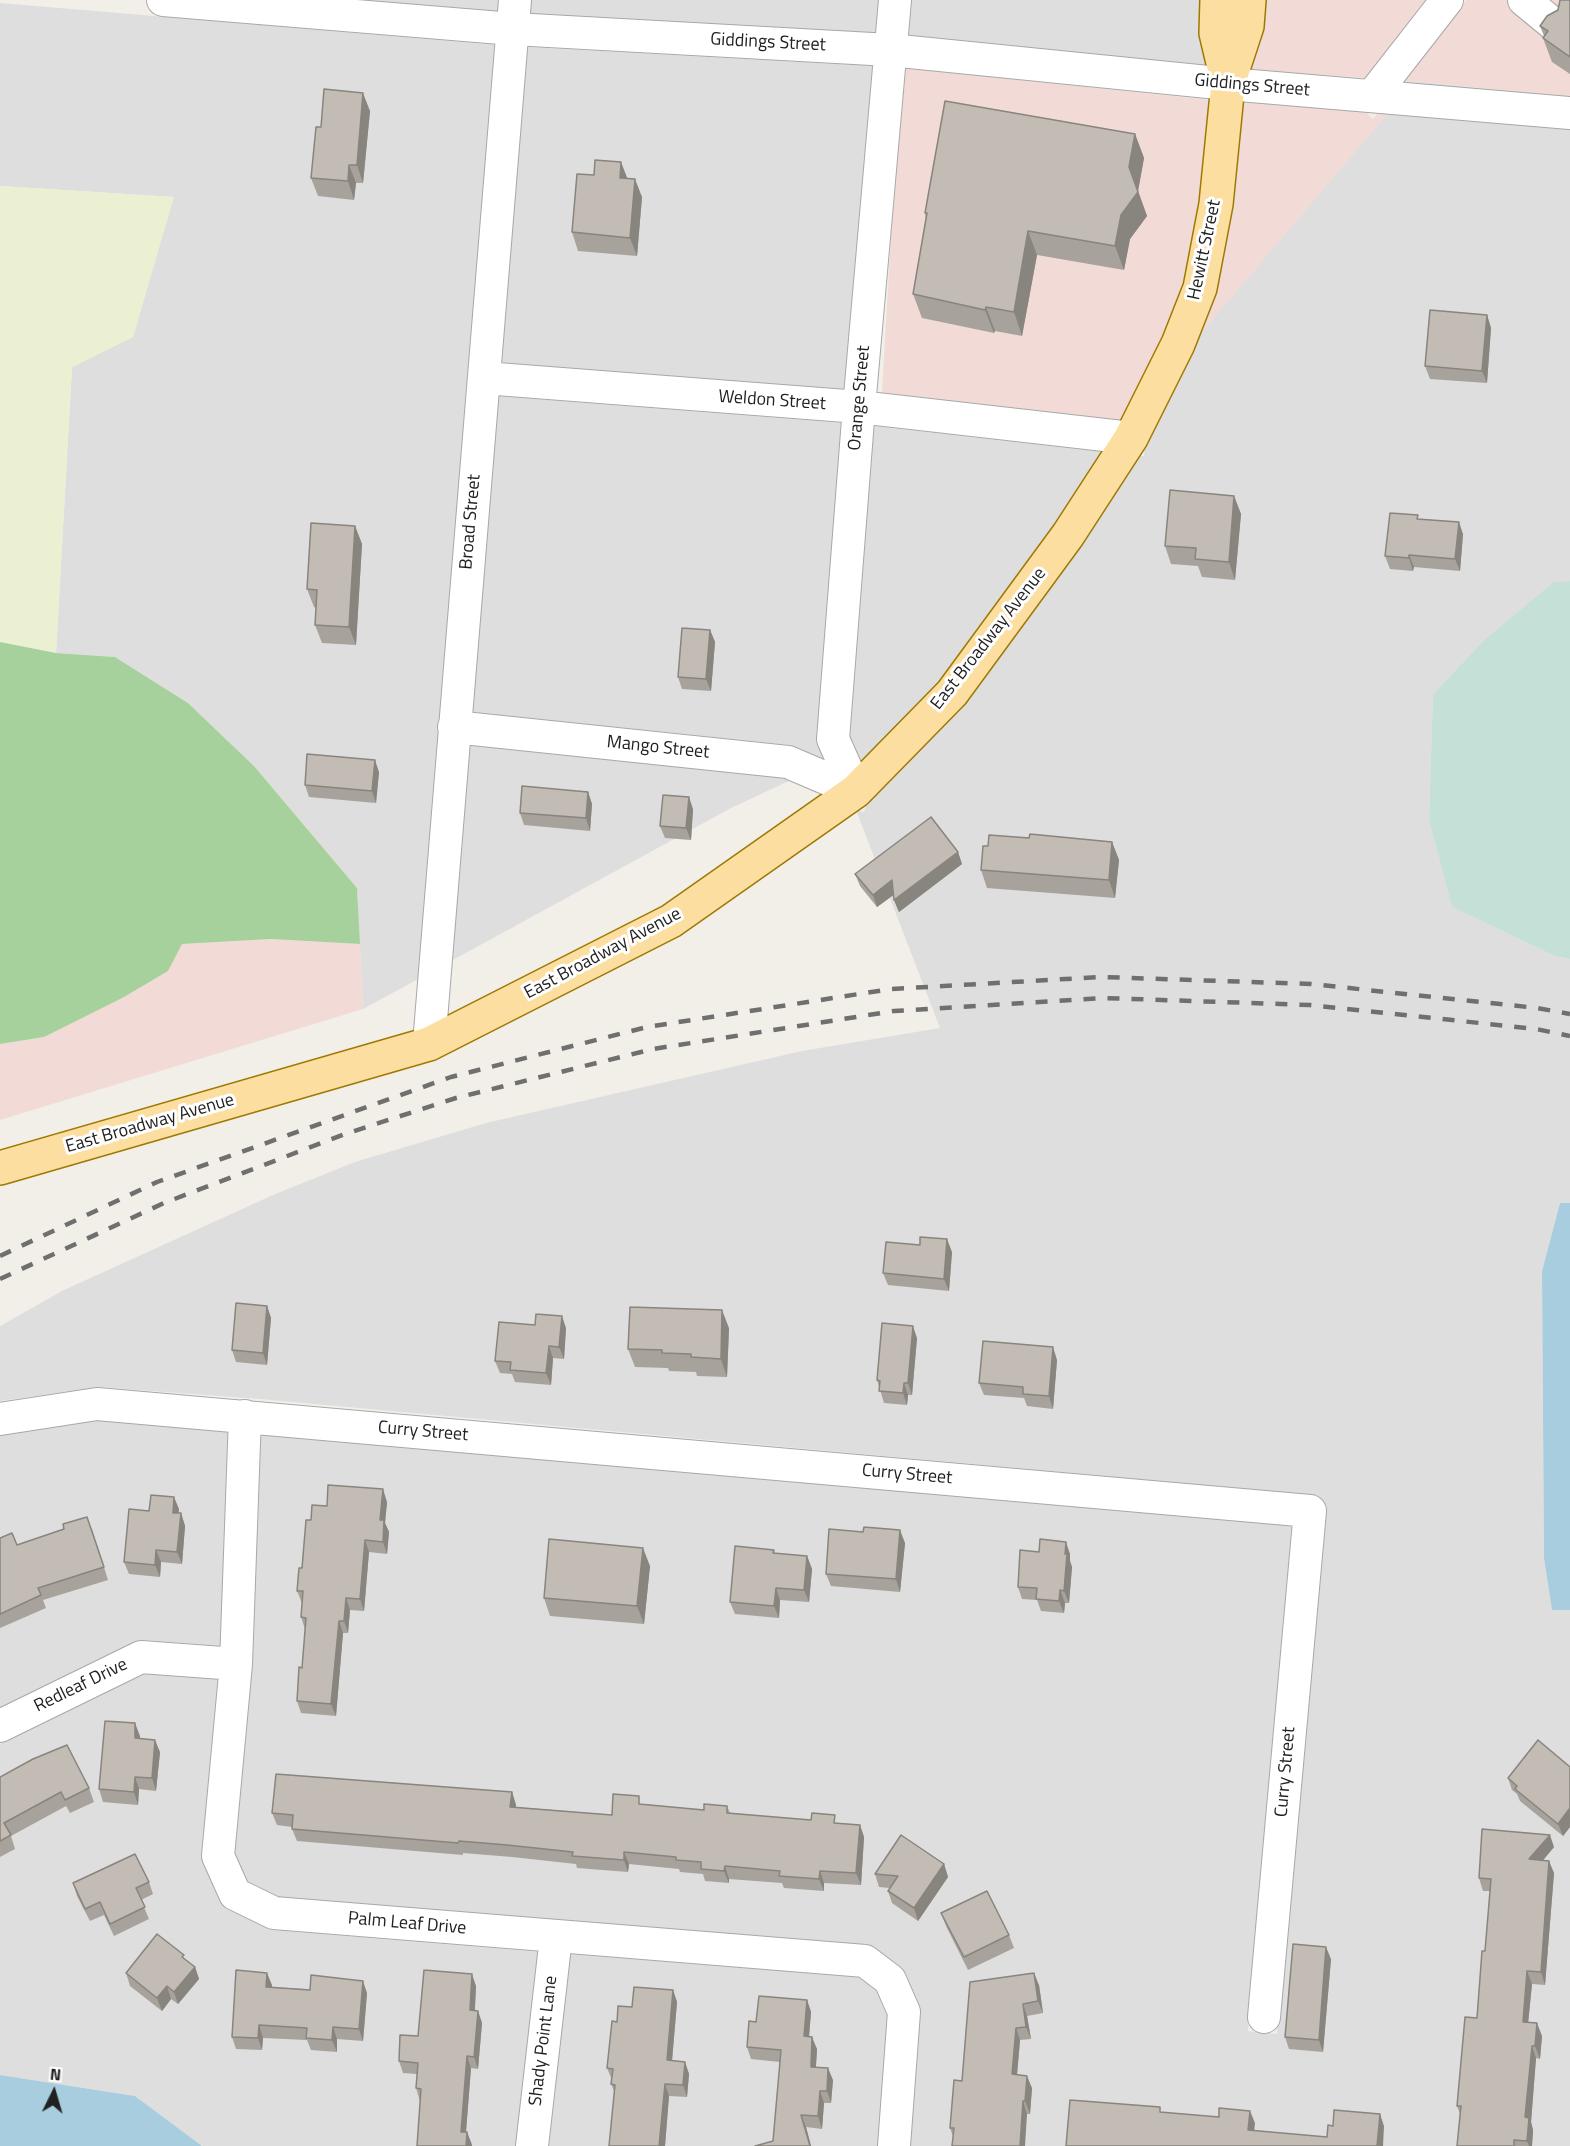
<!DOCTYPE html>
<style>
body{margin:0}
#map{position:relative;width:1570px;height:2146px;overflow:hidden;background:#f1efe8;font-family:"Titillium Web",sans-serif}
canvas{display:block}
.north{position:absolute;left:24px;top:2062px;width:60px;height:60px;-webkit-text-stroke:4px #fff;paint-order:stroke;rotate:5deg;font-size:16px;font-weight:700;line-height:24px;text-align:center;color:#212121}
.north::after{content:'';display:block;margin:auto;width:21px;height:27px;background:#212121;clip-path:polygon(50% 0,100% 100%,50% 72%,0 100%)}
</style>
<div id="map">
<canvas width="1570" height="2146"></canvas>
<div class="north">N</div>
</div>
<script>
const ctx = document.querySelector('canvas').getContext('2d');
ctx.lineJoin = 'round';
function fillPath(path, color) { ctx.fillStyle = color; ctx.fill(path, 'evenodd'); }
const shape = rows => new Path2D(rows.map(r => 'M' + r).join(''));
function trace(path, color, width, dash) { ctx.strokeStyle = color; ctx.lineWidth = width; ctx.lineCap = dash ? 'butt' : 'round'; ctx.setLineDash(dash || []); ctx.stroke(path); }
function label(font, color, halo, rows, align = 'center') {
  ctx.font = font + ' "Titillium Web",sans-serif'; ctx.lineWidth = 6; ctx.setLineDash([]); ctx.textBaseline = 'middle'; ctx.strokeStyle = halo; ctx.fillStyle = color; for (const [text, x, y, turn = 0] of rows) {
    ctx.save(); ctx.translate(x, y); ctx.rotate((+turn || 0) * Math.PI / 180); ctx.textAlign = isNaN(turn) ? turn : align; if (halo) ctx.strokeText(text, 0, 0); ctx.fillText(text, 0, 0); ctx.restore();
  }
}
fillPath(shape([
 [360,0,501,0,500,12],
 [530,0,880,0,877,33,529,14],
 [909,0,1202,0,1208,66,906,35],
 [0,3,497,45,420,978,363,1009,357,888,254,766,188,703,115,657,56,653,72,367,133,337,173,197,0,186],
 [526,47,874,66,846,390,500,363],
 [1415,81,1570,98,1570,581,1554,583,1484,640,1433,694,1429,820,1452,907,1555,956,1570,959,1570,1203,1560,1203,1542,1271,1544,1558,1552,1610,1570,1610,1570,2146,908,2146,898,1967,873,1947,866,1945,278,1897,245,1881,233,1853,259,1433,1294,1526,1248,2031,1277,2034,1325,1513,1312,1495,260,1399,98,1387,0,1401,0,1326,64,1290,273,1195,355,1162,486,1123,802,1051,940,1028,856,810,864,812,867,803,875,798,874,795,1139,456,1144,456,1145,444,1196,338],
 [497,396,843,423,826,760,790,745,470,712],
 [872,426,1104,452,1057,525,941,682,861,764,848,736],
 [468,745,785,778,791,780,731,808,451,961],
 [97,1420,230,1431,222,1646,143,1640,136,1641,0,1708,0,1436,8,1432],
 [144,1673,219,1679,221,1901,228,1909,273,1930,540,1952,517,2146,202,2146,135,2096,0,2075,0,1744],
 [569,1954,860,1977,878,1991,889,2016,879,2146,547,2146]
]), '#dfdede');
fillPath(shape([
 [1263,0,1428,0,1366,78,1248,70],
 [1466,0,1570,0,1570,98,1415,81,1197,338,1241,102,1366,112,1373,119,1378,113,1385,113,1386,102],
 [904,68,1211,100,1201,202,1185,284,1165,337,1123,421,882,393,896,149],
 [271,939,360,944,363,1009,0,1120,0,1044,44,1037,168,971,181,944]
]), '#f2dbd7');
fillPath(shape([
 [0,186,174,197,133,337,72,367,56,653,0,642]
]), '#ebf0d3');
fillPath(shape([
 [0,642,56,653,115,657,188,703,254,766,357,888,360,944,271,939,182,944,168,971,124,997,44,1037,0,1044]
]), '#a7d19c');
fillPath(shape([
 [1570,581,1570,959,1555,956,1452,907,1429,820,1433,694,1484,640,1554,582]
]), '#c5e0d6');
fillPath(shape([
 [1560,1203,1570,1203,1570,1610,1552,1610,1544,1558,1542,1271],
 [0,2075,135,2096,202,2146,0,2146]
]), '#a8cddf');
const minor = shape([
 [163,0,513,29,890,50,1228,84,1570,113],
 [1524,0,1552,23],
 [1372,96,1447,0],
 [484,378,859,407,1131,438],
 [454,727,788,762,856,791],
 [856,791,833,739,859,407,895,0],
 [429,1044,515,0],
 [245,1416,236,1664,218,1856,235,1894,274,1913,865,1961,890,1980,904,2012,894,2146],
 [0,1419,97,1404,1310,1511,1264,2017],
 [0,1726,141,1657,236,1664],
 [532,2146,556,1937]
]);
const major = shape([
 [1217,0,1216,33,1228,84],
 [0,1168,429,1044,671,921,856,791,952,693,1068,535,1131,438,1178,344,1200,288,1216,204,1228,84,1247,26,1249,0]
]);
trace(minor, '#a8a8a8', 34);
trace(major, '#9e7900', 36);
trace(minor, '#fff', 32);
trace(major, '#fddea1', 33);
trace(shape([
 [0,1256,157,1182,451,1077,647,1027,891,989,1101,977,1311,984,1537,1008,1570,1014],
 [0,1279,164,1203,345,1134,456,1098,653,1049,894,1011,1103,998,1310,1005,1536,1029,1570,1036]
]), '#6f6f6f', 4.5, [12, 12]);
fillPath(shape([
 [1570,0,1570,74,1552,62,1543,38,1544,36,1540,26],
 [370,111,363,183,356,183,354,200,318,196,311,178,321,127],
 [1135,134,1144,158,1138,191,1147,216,1130,239,1124,270,1037,255,1022,336,995,331,994,333,922,318,913,294,926,218,925,213],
 [627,178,642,197,637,256,578,251,572,232],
 [1487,315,1491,328,1487,383,1430,379,1425,366],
 [1234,496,1241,514,1235,580,1202,577,1198,566,1171,564,1165,546],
 [1419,519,1463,534,1460,571,1414,567,1413,571,1390,569,1385,556],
 [355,526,362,544,356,645,322,643,315,625,316,608,314,607,307,589],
 [710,630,715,642,711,691,682,689,678,677],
 [379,772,376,803,309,797,305,785],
 [588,792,592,804,590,831,524,825,520,813],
 [693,809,691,840,665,838,660,826],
 [1029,838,1112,842,1119,860,1115,898,987,888,981,870],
 [958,852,962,864,899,912,894,900,894,895,877,907,860,886,855,874],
 [952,1252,949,1291,888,1285,883,1273],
 [267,1306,271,1318,267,1365,236,1362,232,1350],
 [566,1328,564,1359,553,1358,551,1385,515,1382,512,1374,500,1373,495,1361],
 [729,1328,727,1377,697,1376,696,1372,669,1371,668,1368,635,1367,628,1349],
 [917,1338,912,1395,908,1395,907,1405,884,1403,877,1380],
 [1057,1360,1053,1409,1027,1406,1024,1398,984,1395,979,1383],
 [387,1502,385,1523,389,1532,387,1554,369,1552,364,1611,350,1610,348,1633,343,1633,336,1716,301,1713,297,1701,302,1668,305,1629,301,1617,302,1603,297,1591,311,1520,327,1506],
 [179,1509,178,1513,181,1513,185,1526,182,1564,161,1562,160,1577,129,1574,124,1562,149,1511],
 [92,1529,108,1580,43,1600,46,1608,0,1628,0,1538,17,1545],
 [863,1532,905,1543,900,1592,831,1586,826,1574],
 [774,1550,775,1554,807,1556,812,1569,809,1602,780,1600,779,1618,735,1614,730,1602],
 [1070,1554,1070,1561,1072,1567,1069,1603,1065,1603,1064,1613,1041,1611,1037,1600,1022,1599,1018,1587],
 [650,1566,644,1624,550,1616,544,1598],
 [140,1736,140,1738,160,1752,156,1791,139,1789,138,1805,103,1802,99,1789],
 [1570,1767,1570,1827,1563,1836,1520,1801,1517,1794,1512,1790,1508,1778],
 [0,1777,89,1788,94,1802,70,1813,66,1806,11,1836,15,1849,0,1857],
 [512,1792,516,1805,516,1807,612,1815,642,1804,704,1810,727,1806,730,1813,860,1825,864,1837,861,1885,824,1883,824,1891,784,1888,782,1883,729,1879,729,1883,705,1881,703,1874,680,1872,679,1869,629,1864,628,1872,577,1868,576,1864,512,1857,463,1853,463,1855,297,1841,292,1829,292,1827,277,1825,272,1813],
 [1554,1847,1543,1860,1554,1873,1545,1985,1532,1984,1528,2023,1542,2036,1540,2059,1536,2058,1531,2122,1533,2130,1532,2146,1457,2146,1460,2114,1457,2106,1477,2018,1485,1951,1490,1891,1483,1891,1479,1878],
 [944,1864,948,1877,918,1921,892,1903,888,1891,890,1888,879,1887,875,1874],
 [149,1882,153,1894,141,1900,149,1919,114,1936,104,1915,90,1921,77,1896,73,1883],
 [941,1913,1009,1935,1014,1948,968,1970,946,1926],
 [1331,1959,1323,2052,1289,2049,1285,2037],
 [186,1960,195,1967,199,1979,178,2004,171,1999,162,2011,130,1986,126,1973],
 [272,1985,272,1987,367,1993,363,2041,337,2039,337,2052,311,2050,307,2040,263,2038,262,2050,236,2049,232,2037],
 [1039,1985,1043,2013,1027,2016,1031,2039,1020,2040,1017,2075,1032,2088,1030,2114,1027,2114,953,2136,950,2128,962,2081],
 [476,1986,475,2011,478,2011,482,2023,478,2069,471,2068,466,2132,467,2132,472,2145,420,2101,416,2088,417,2074,403,2073,399,2061,418,2036],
 [673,1990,677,2002,672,2061,685,2062,689,2074,687,2097,669,2096,665,2146,609,2146,615,2093,611,2084,612,2080,607,2068,617,2022,632,2007],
 [807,2000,811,2012,809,2037,817,2049,816,2067,833,2080,831,2103,824,2103,822,2129,806,2127,811,2146,755,2146,773,2141,780,2062,751,2059,747,2047,756,2022]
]), '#a7a29b');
fillPath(shape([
 [363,93,370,111,363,183,357,165],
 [1135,134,1144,158,1138,191,1147,216,1130,239,1124,270,1115,246],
 [621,162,628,180,620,178],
 [349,165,356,183,354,200,348,181],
 [635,179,642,197,637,256,630,238],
 [1028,231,1037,255,1022,336,1014,312],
 [986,307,995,331,994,333,985,310],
 [1487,315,1491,328,1487,383,1482,371],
 [1234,496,1241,514,1235,580,1229,562],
 [1459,522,1463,534,1460,571,1455,559],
 [355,526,362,544,356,645,349,627],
 [1409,555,1414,567,1413,571,1409,558],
 [710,630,715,642,711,691,706,679],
 [375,760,379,772,376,803,372,791],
 [588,792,592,804,590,831,586,818],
 [689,797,693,809,691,840,686,828],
 [1112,842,1119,860,1115,898,1109,880],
 [958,852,962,864,899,912,894,900],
 [892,880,897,892,877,907,873,895],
 [947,1239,952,1252,949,1291,944,1279],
 [267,1306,271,1318,267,1365,263,1353],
 [722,1310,729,1328,727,1377,721,1359],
 [562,1316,566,1328,564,1359,559,1347],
 [913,1326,917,1338,912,1395,908,1383],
 [549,1346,553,1358,551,1385,546,1373],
 [1053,1347,1057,1360,1053,1409,1049,1396],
 [904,1383,908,1395,907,1405,903,1393],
 [383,1489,387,1502,385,1523,389,1532,387,1554,383,1542,380,1520],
 [174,1497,179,1509,177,1525,173,1513],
 [181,1513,185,1526,182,1564,177,1552],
 [900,1530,905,1543,900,1592,896,1579],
 [365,1540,369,1552,364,1611,360,1599],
 [1066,1542,1070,1554,1070,1561,1072,1567,1069,1603,1064,1591],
 [643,1548,650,1566,644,1624,637,1606],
 [156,1550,161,1562,160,1577,155,1565],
 [807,1556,812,1569,809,1602,804,1590],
 [776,1588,780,1600,779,1618,774,1606],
 [1060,1590,1065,1603,1064,1613,1059,1601],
 [346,1598,350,1610,348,1633,344,1621],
 [339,1621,343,1633,336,1716,331,1704],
 [135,1723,140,1736,139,1750,135,1738],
 [155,1740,160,1752,156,1791,152,1778],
 [135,1777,139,1789,138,1805,134,1792],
 [512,1792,516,1805,515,1819,510,1807],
 [1570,1808,1570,1827,1563,1836,1558,1824],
 [860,1825,864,1837,861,1885,856,1873],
 [1550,1835,1554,1847,1534,1871,1529,1859],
 [624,1852,629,1864,628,1872,624,1860],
 [1549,1861,1554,1873,1545,1985,1541,1972],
 [944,1864,948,1877,918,1921,914,1908],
 [725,1866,729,1879,729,1883,724,1871],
 [820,1871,824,1883,824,1891,819,1879],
 [1326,1947,1331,1959,1323,2052,1319,2040],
 [195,1967,199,1979,178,2004,174,1992],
 [1527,1971,1532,1984,1527,2034,1523,2022],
 [267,1973,272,1985,271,1999,266,1987],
 [1034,1973,1039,1985,1043,2013,1038,2001],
 [472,1974,476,1986,474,2022,470,2010],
 [363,1981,367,1993,363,2041,359,2029],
 [167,1986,171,1999,162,2011,157,1998],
 [673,1990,677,2002,671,2072,667,2060],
 [807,2000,811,2012,808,2048,804,2036],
 [1023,2004,1027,2016,1031,2039,1026,2027],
 [478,2011,482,2023,478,2069,474,2057],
 [1537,2023,1542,2036,1540,2059,1535,2046],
 [259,2025,263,2038,262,2050,258,2038],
 [333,2027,337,2039,337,2052,332,2040],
 [1016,2028,1020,2040,1016,2086,1012,2074],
 [812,2037,817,2049,815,2079,811,2067],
 [1532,2046,1536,2058,1531,2122,1533,2130,1532,2146,1529,2146,1527,2141,1525,2117],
 [467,2056,471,2068,465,2144,461,2132],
 [685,2062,689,2074,687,2097,683,2085],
 [828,2068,833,2080,831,2103,827,2091],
 [1027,2076,1032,2088,1030,2114,1025,2101],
 [665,2084,669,2096,665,2146,659,2146],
 [820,2091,824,2103,822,2129,818,2116],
 [1023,2101,1027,2114,1025,2146,1020,2146],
 [1250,2111,1255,2123,1253,2143,1248,2130],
 [1380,2114,1384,2126,1383,2146,1377,2146],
 [801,2115,806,2127,811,2146,810,2146],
 [467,2132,472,2145,472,2146,466,2146]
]), '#88847e');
const building = shape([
 [1560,0,1570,0,1570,57,1543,38,1548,31,1540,26,1547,16,1558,10,1560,0],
 [324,89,363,93,357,165,349,165,348,181,311,178,316,127,321,127,324,89],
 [945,101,1135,134,1129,167,1138,192,1121,215,1115,246,1028,231,1014,312,986,307,985,310,913,294,927,213,925,213,945,101],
 [595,160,621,162,620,178,635,179,630,238,572,232,577,174,594,175,595,160],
 [1430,310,1487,315,1482,371,1425,366,1430,310],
 [1170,490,1234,496,1229,562,1195,559,1196,548,1165,546,1170,490],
 [1390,513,1418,515,1417,519,1459,522,1455,559,1409,555,1409,558,1385,556,1390,513],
 [311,523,355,526,349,627,315,625,317,590,307,589,311,523],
 [682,628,710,630,706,679,678,677,682,628],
 [307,754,375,760,372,791,305,785,307,754],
 [522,786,588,792,586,818,520,813,522,786],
 [663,795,689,797,686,828,660,826,663,795],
 [931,817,958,852,894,900,892,880,873,895,855,874,931,817],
 [1030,834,1112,842,1109,880,981,870,983,846,988,846,989,835,1029,838,1030,834],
 [920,1237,947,1239,944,1279,883,1273,886,1242,920,1245,920,1237],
 [236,1303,267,1306,263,1353,232,1350,236,1303],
 [630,1307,722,1310,721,1359,691,1357,691,1354,662,1353,662,1350,628,1349,630,1307],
 [536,1314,562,1316,559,1347,549,1346,546,1373,510,1370,511,1362,495,1361,499,1322,535,1325,536,1314],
 [882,1323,913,1326,908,1383,904,1383,903,1393,879,1391,880,1381,877,1380,882,1323],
 [983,1341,1053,1347,1049,1396,1023,1394,1023,1387,979,1383,983,1341],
 [328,1485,383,1489,380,1520,384,1520,383,1542,365,1540,360,1599,346,1598,344,1621,339,1621,331,1704,297,1701,299,1667,302,1668,306,1618,301,1617,303,1591,297,1591,299,1568,302,1568,306,1520,311,1520,312,1505,327,1506,328,1485],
 [151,1495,174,1497,173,1513,181,1513,177,1552,156,1550,155,1565,124,1562,129,1509,149,1511,151,1495],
 [87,1517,104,1567,38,1588,41,1595,0,1614,0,1538,12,1533,17,1545,64,1529,63,1524,87,1517],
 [864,1527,900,1530,896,1579,826,1574,829,1529,863,1532,864,1527],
 [549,1539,643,1548,637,1606,544,1598,549,1539],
 [1040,1539,1066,1542,1065,1554,1067,1554,1064,1591,1060,1590,1059,1601,1036,1599,1037,1588,1018,1587,1020,1550,1039,1552,1040,1539],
 [735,1546,774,1550,773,1553,807,1556,804,1590,776,1588,774,1606,730,1602,735,1546],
 [105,1721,135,1723,135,1738,155,1740,152,1778,135,1777,134,1792,99,1789,105,1721],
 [1538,1740,1570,1767,1570,1808,1558,1824,1515,1789,1517,1786,1508,1778,1538,1740],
 [67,1745,89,1788,65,1800,61,1792,4,1823,11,1835,0,1841,0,1777,33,1759,67,1745],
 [276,1774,512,1792,510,1807,612,1815,613,1794,639,1796,639,1804,704,1810,704,1804,727,1806,727,1813,811,1820,812,1813,835,1815,834,1823,860,1825,856,1873,820,1871,819,1879,779,1876,780,1871,725,1866,724,1871,701,1869,701,1862,676,1860,676,1857,624,1852,624,1860,572,1856,573,1852,507,1845,459,1841,458,1843,292,1829,293,1815,272,1813,276,1774],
 [1482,1829,1550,1835,1529,1859,1549,1861,1541,1972,1527,1971,1523,2022,1537,2023,1535,2046,1532,2046,1525,2117,1529,2118,1527,2141,1514,2140,1514,2146,1457,2146,1461,2106,1457,2106,1465,2017,1477,2018,1482,1951,1485,1951,1491,1879,1479,1878,1482,1829],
 [901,1835,944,1864,914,1908,888,1891,898,1876,875,1874,901,1835],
 [135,1854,149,1882,136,1888,145,1907,110,1924,100,1902,85,1909,73,1883,135,1854],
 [987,1891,1009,1935,964,1957,941,1913,987,1891],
 [157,1934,184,1955,182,1957,195,1967,174,1992,167,1986,157,1998,126,1973,157,1934],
 [1293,1944,1326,1947,1319,2040,1285,2037,1293,1944],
 [236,1970,267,1973,266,1987,310,1990,311,1975,363,1981,359,2029,333,2027,332,2040,306,2038,307,2028,259,2025,258,2038,232,2037,236,1970],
 [424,1970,472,1974,470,2010,478,2011,474,2057,467,2056,461,2132,467,2132,466,2146,417,2146,421,2089,416,2088,418,2063,399,2061,400,2035,418,2036,424,1970],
 [1034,1973,1038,2001,1023,2004,1026,2027,1016,2028,1012,2074,1027,2076,1025,2101,1023,2101,1020,2146,952,2146,954,2128,950,2128,954,2080,962,2081,970,1982,1034,1973],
 [634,1987,673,1990,667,2060,685,2062,683,2085,665,2084,659,2146,609,2146,615,2085,611,2084,613,2069,607,2068,612,2021,617,2022,618,2006,632,2007,634,1987],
 [759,1996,807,2000,804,2036,812,2037,811,2067,828,2068,827,2091,820,2091,818,2116,801,2115,810,2146,755,2146,773,2141,781,2050,747,2047,749,2021,756,2022,759,1996],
 [1070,2100,1160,2107,1160,2112,1219,2117,1219,2108,1250,2111,1248,2130,1327,2137,1328,2125,1333,2126,1334,2110,1380,2114,1377,2146,1066,2146,1070,2100]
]);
fillPath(building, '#c2bcb4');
trace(building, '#88847e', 1.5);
label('18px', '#212121', '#fff', [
 ["Giddings Street",768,43,3],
 ["Giddings Street",1252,86,5],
 ["Hewitt Street",1205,250,-78],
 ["Orange Street",860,398,-85],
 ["Weldon Street",772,401,4],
 ["Broad Street",471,522,-85],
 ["East Broadway Avenue",989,639,-52],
 ["Mango Street",658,748,6],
 ["East Broadway Avenue",603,954,-28],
 ["East Broadway Avenue",150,1124,-16],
 ["Curry Street",423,1432,5],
 ["Curry Street",907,1475,5],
 ["Redleaf Drive",81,1686,-26],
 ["Curry Street",1286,1772,-85],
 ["Palm Leaf Drive",407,1924,5],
 ["Shady Point Lane",544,2041,-83]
]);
</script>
